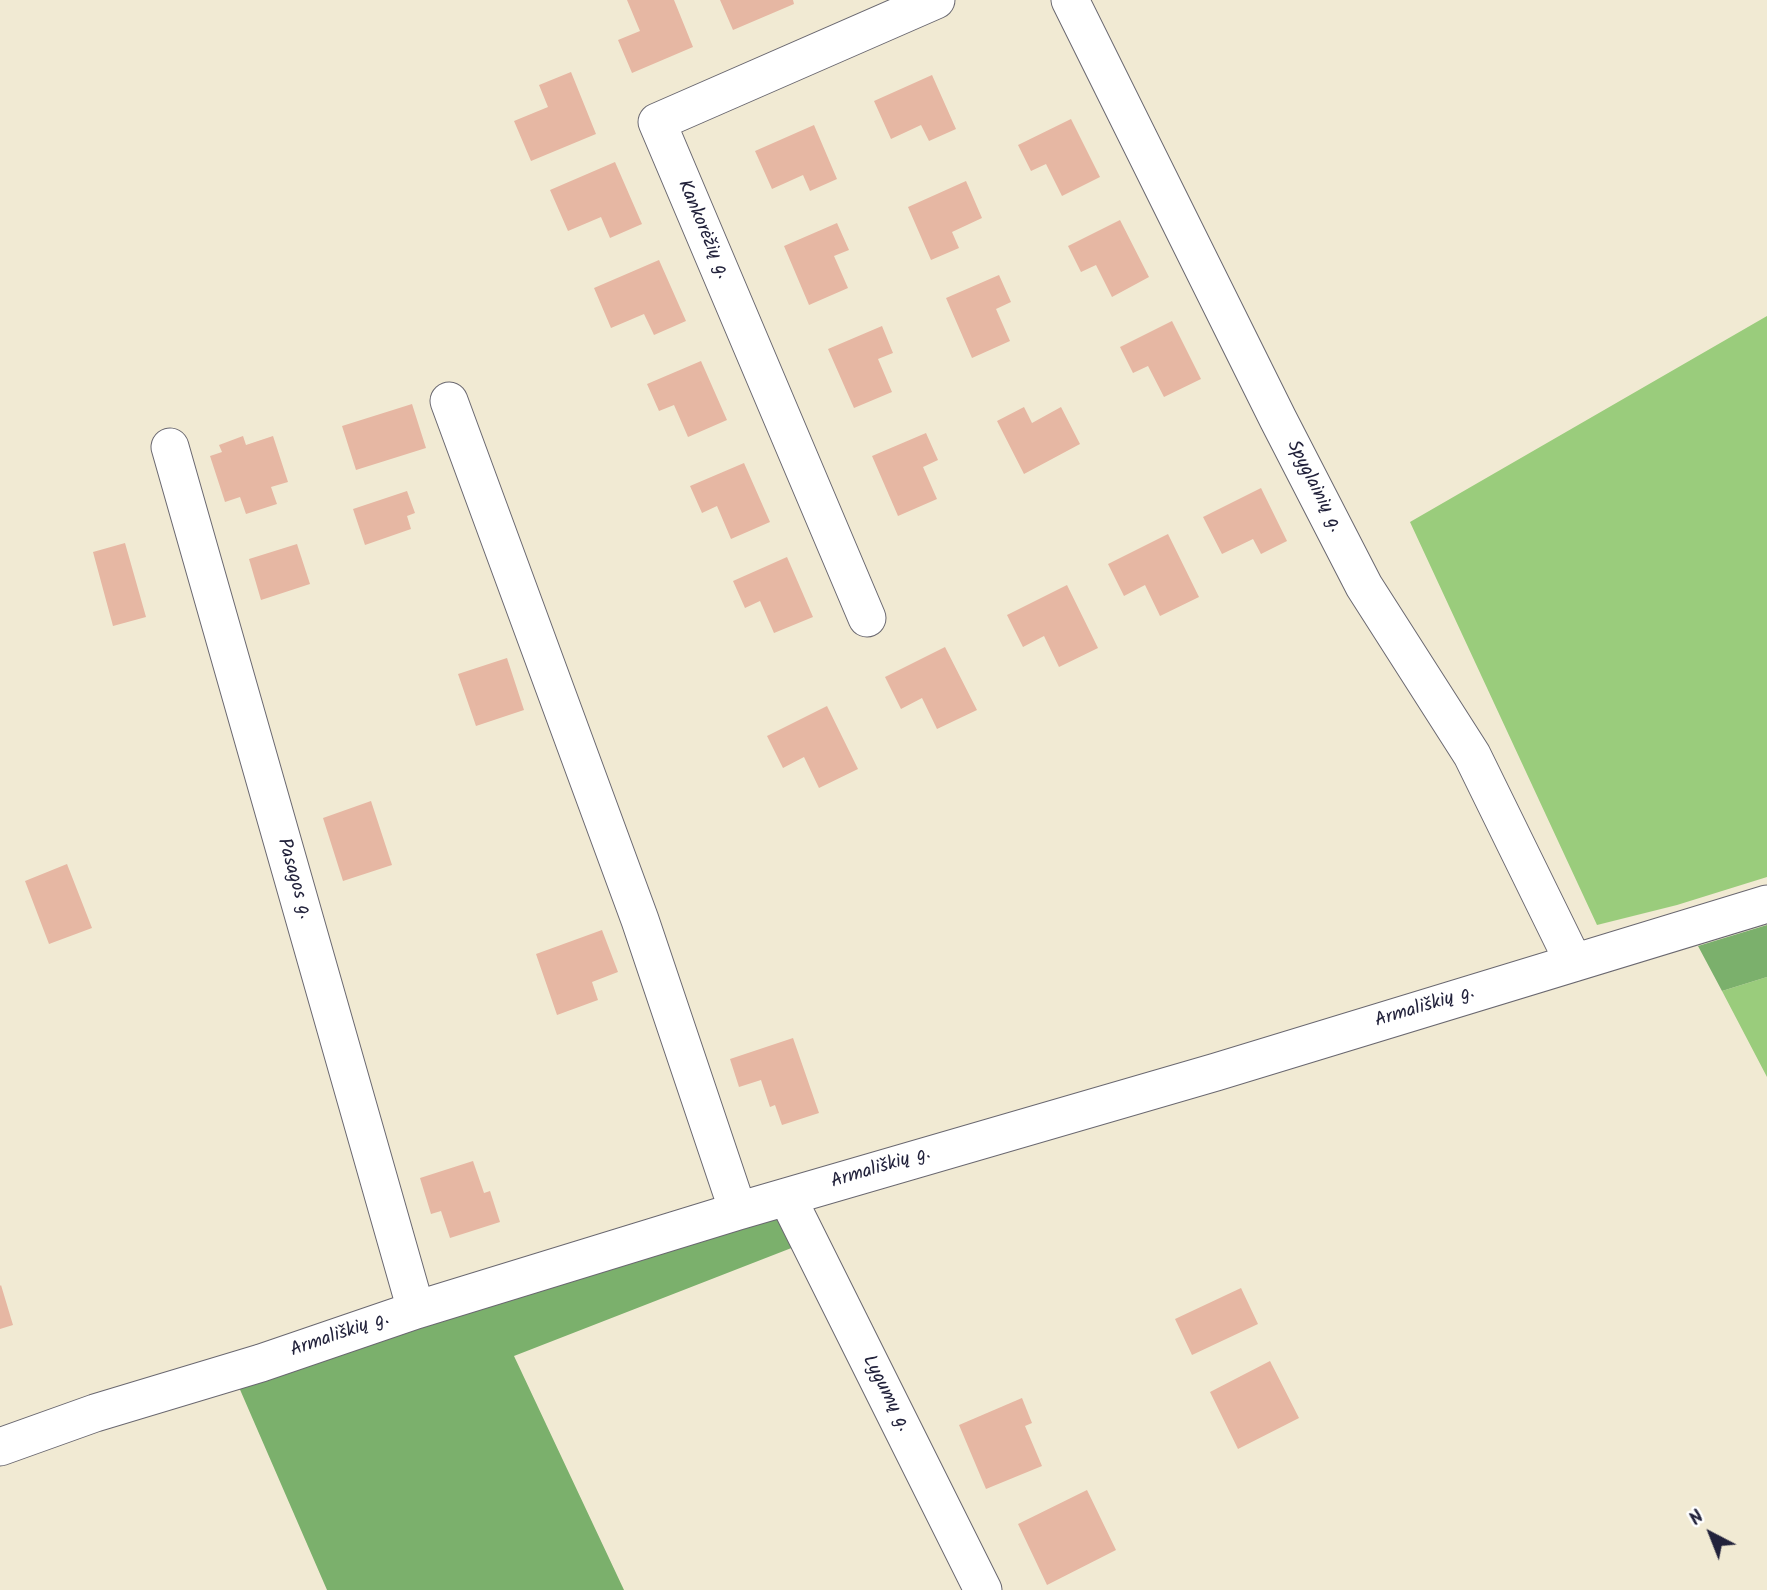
<!DOCTYPE html>
<meta charset="utf-8">
<style>
body{margin:0}
#map{position:relative;width:1767px;height:1590px;overflow:hidden;background:#f1ead3;font-family:Kalam,sans-serif}
canvas{display:block}
.north{position:absolute;left:1676px;top:1499px;width:70px;height:70px;-webkit-text-stroke:5px #fff;paint-order:stroke;rotate:318deg;font-size:19px;font-weight:700;line-height:28px;text-align:center;color:#22223b}
.north::after{content:'';display:block;margin:auto;width:24px;height:32px;background:#22223b;clip-path:polygon(50% 0,100% 100%,50% 72%,0 100%)}
</style>
<div id="map">
<canvas width="1767" height="1590"></canvas>
<div class="north">N</div>
</div>
<script>
const ctx = document.querySelector('canvas').getContext('2d');
ctx.lineJoin = 'round';
function fillPath(path, color) { ctx.fillStyle = color; ctx.fill(path, 'evenodd'); }
const shape = rows => new Path2D(rows.map(r => 'M' + r).join(''));
function trace(path, color, width, dash) { ctx.strokeStyle = color; ctx.lineWidth = width; ctx.lineCap = dash ? 'butt' : 'round'; ctx.setLineDash(dash || []); ctx.stroke(path); }
function label(font, color, halo, rows, align = 'center') {
  ctx.font = font + ' Kalam,sans-serif'; ctx.lineWidth = 6; ctx.setLineDash([]); ctx.textBaseline = 'middle'; ctx.strokeStyle = halo; ctx.fillStyle = color; for (const [text, x, y, turn = 0] of rows) {
    ctx.save(); ctx.translate(x, y); ctx.rotate((+turn || 0) * Math.PI / 180); ctx.textAlign = isNaN(turn) ? turn : align; if (halo) ctx.strokeText(text, 0, 0); ctx.fillText(text, 0, 0); ctx.restore();
  }
}
fillPath(shape([
 [1767,316,1767,877,1677,905,1597,925,1410,522],
 [1767,977,1767,1077,1722,991]
]), '#9acc7c');
fillPath(shape([
 [1767,925,1767,977,1722,991,1698,946],
 [782,1213,794,1247,514,1356,624,1590,327,1590,238,1385]
]), '#7bb06c');
fillPath(shape([
 [627,0,674,0,693,47,632,73,618,40,640,31],
 [720,0,793,0,794,4,733,30],
 [571,72,596,134,531,161,514,121,548,107,539,85],
 [932,75,956,129,929,141,921,125,891,139,874,101],
 [1071,119,1100,177,1062,196,1046,164,1031,171,1018,145],
 [814,125,837,179,810,191,803,175,772,189,755,151],
 [615,162,642,224,610,238,601,217,568,231,550,190],
 [966,181,982,218,952,232,959,248,931,260,908,207],
 [1120,220,1149,277,1112,297,1096,265,1081,272,1068,246],
 [837,223,849,250,834,256,848,288,809,305,784,246],
 [659,260,686,321,654,335,644,314,611,328,594,288],
 [999,275,1011,302,996,309,1010,341,972,358,946,298],
 [1172,321,1201,379,1164,397,1148,366,1133,373,1120,347],
 [882,326,893,353,878,359,892,392,854,408,828,349],
 [701,361,727,420,688,437,674,405,659,411,647,384],
 [412,404,426,448,356,470,342,426],
 [1024,407,1032,423,1061,407,1080,444,1024,474,997,421],
 [926,433,938,460,923,467,937,499,898,516,872,456],
 [243,436,246,445,273,436,288,482,271,487,277,504,246,514,240,497,225,502,210,456,222,452,219,445],
 [744,463,770,522,731,539,717,506,702,513,690,486],
 [1261,488,1287,541,1261,554,1253,539,1222,554,1203,517],
 [407,491,415,513,407,516,411,529,365,545,353,509],
 [1168,534,1199,597,1160,616,1145,585,1124,596,1108,564],
 [125,543,146,617,113,626,93,552],
 [297,544,310,584,261,600,249,559],
 [787,557,813,617,774,633,760,601,745,608,733,581],
 [1067,585,1098,648,1059,667,1044,636,1023,647,1007,615],
 [945,647,977,710,937,729,922,698,901,709,885,677],
 [507,658,524,710,476,726,458,674],
 [827,706,858,769,819,788,804,757,783,768,767,736],
 [371,801,392,865,343,881,323,818],
 [67,864,92,928,49,944,25,881],
 [602,930,618,972,592,982,598,1000,557,1015,536,954],
 [793,1038,819,1113,782,1125,775,1105,770,1107,761,1080,739,1087,730,1059],
 [473,1161,484,1193,490,1191,500,1222,450,1238,441,1211,431,1214,420,1178],
 [1,1285,13,1325,0,1329,0,1286],
 [1241,1288,1258,1324,1192,1355,1175,1319],
 [1270,1361,1299,1418,1238,1449,1210,1392],
 [1022,1398,1032,1423,1025,1426,1042,1466,986,1489,959,1425],
 [1087,1490,1116,1550,1047,1585,1018,1524]
]), '#e6b7a3');
const minor = shape([
 [1070,0,1278,419,1364,586,1472,755,1574,963],
 [449,401,640,920,738,1211],
 [170,447,416,1310],
 [867,618,657,122,936,0],
 [787,1197,983,1590],
 [0,1447,95,1413,261,1363,416,1310,738,1211,1216,1072,1767,904]
]);
trace(minor, '#6a6870', 39);
trace(minor, '#fff', 37);
label('19px', '#22223b', '#fff', [
 ["Kankorėžių g.",702,230,67],
 ["Spyglainių g.",1313,487,63],
 ["Pasagos g.",293,879,74],
 ["Armališkių g.",1425,1008,-17],
 ["Armališkių g.",881,1169,-17],
 ["Armališkių g.",340,1336,-19],
 ["Lygumų g.",885,1394,63]
]);
</script>
